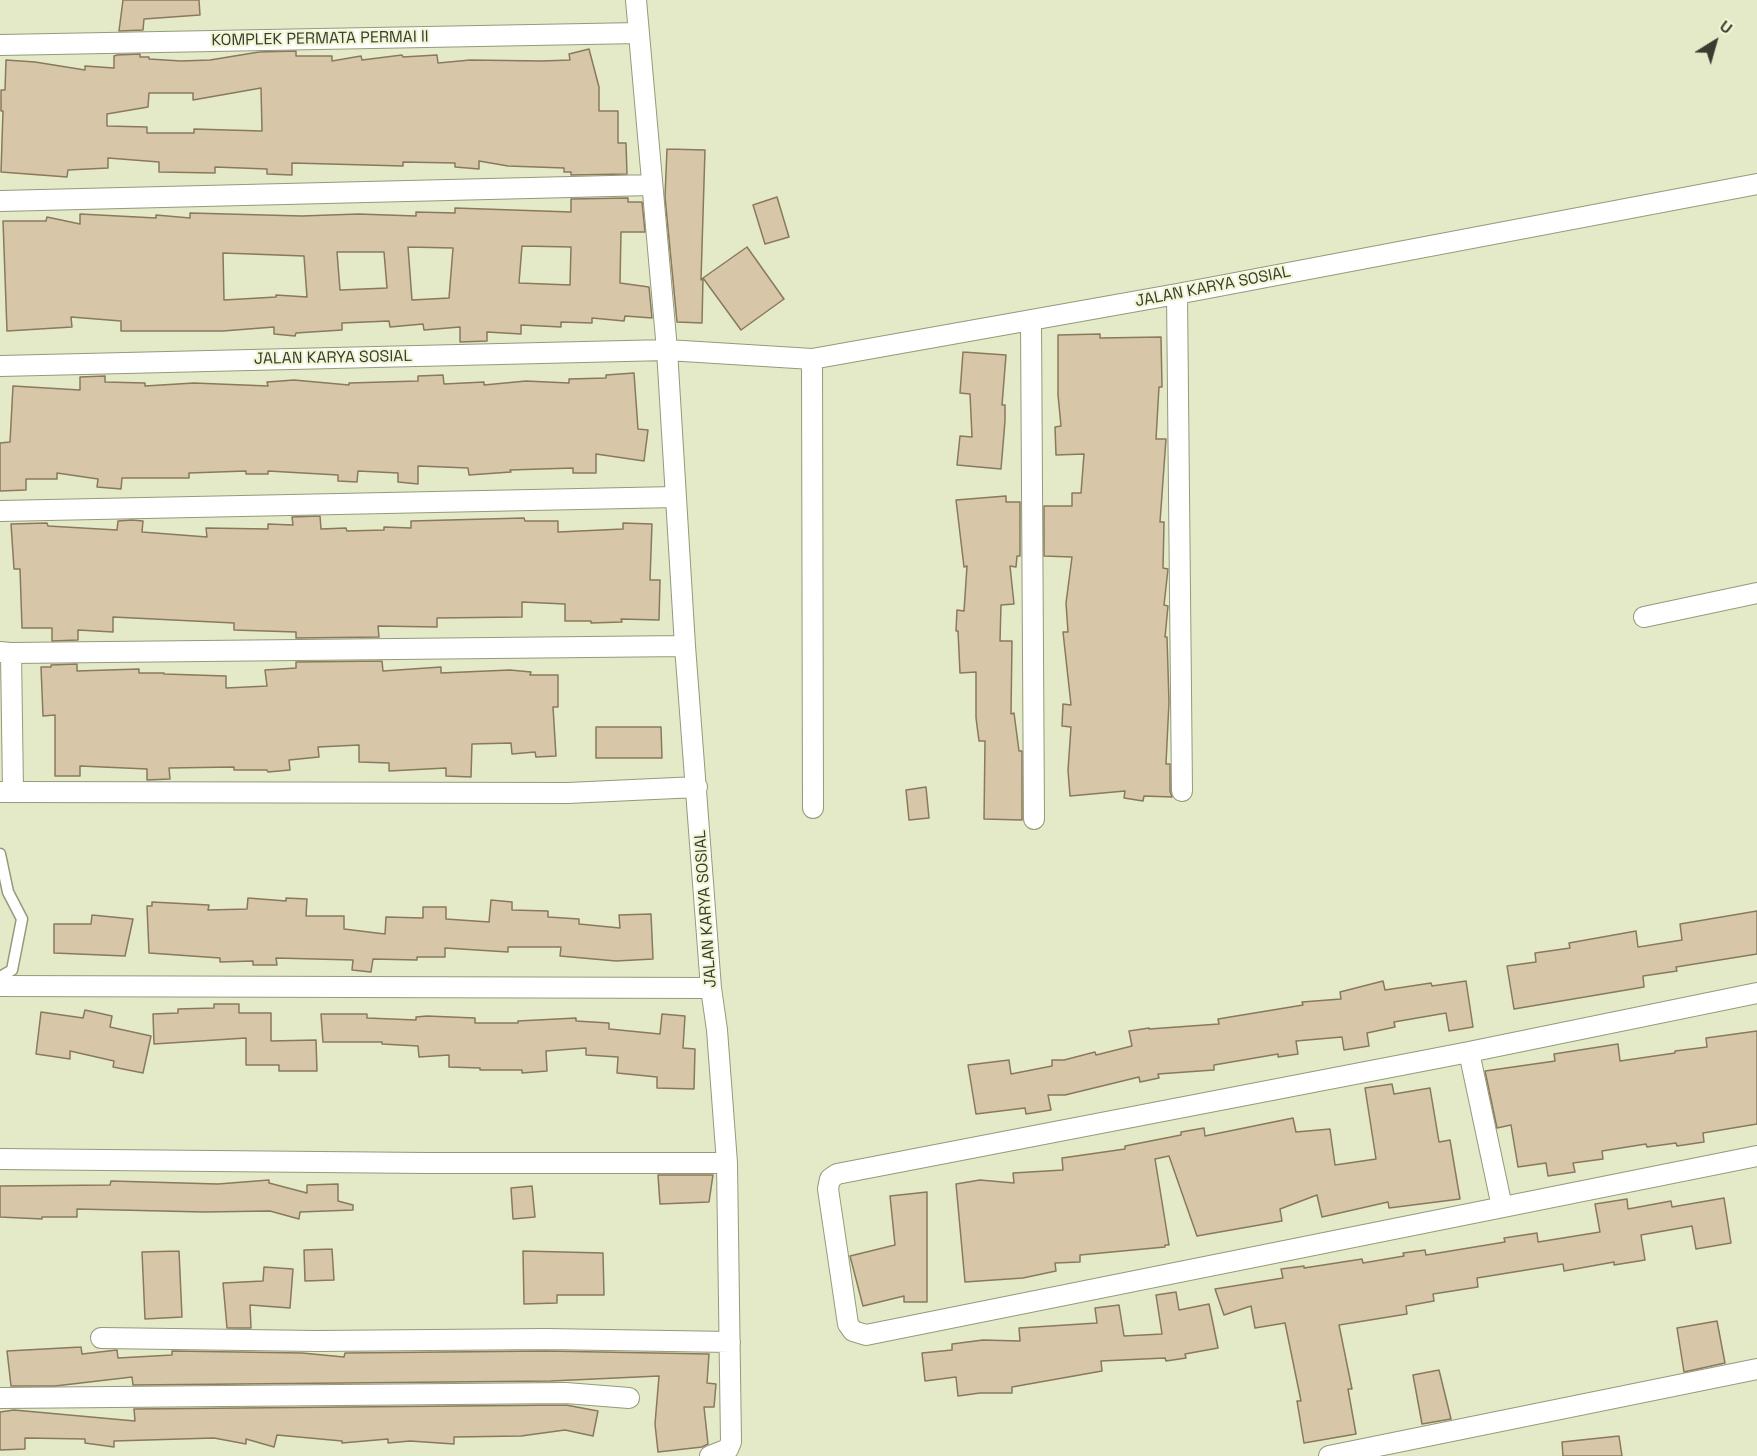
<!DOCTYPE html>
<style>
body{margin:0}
#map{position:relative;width:1757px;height:1456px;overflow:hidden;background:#e4eac8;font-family:"Space Grotesk",sans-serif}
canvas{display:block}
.north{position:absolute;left:1685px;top:12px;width:60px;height:60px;-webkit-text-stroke:4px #f1f7d5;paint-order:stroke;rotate:37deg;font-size:16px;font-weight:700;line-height:24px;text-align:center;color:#3a3c2f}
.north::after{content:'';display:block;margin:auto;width:21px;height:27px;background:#3a3c2f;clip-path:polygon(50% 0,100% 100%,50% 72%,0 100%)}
</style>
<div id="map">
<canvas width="1757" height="1456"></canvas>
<div class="north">U</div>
</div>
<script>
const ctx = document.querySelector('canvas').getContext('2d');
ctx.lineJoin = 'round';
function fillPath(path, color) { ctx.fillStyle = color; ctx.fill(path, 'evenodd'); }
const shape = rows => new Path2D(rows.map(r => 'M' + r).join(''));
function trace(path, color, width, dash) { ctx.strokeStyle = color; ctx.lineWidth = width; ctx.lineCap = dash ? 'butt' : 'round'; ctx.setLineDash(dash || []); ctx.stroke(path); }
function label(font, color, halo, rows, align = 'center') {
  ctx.font = font + ' "Space Grotesk",sans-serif'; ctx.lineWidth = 4.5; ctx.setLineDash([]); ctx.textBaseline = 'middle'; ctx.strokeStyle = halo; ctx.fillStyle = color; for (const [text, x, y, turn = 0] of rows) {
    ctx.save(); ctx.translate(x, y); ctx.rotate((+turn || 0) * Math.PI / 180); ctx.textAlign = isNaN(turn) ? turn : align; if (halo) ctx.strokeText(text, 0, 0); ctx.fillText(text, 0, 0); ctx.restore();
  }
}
const building = shape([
 [123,0,199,0,200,15,144,19,143,30,119,31,123,0],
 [589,49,599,87,599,111,618,111,618,143,626,143,627,174,571,175,571,172,564,172,564,168,508,166,479,161,479,169,455,167,455,163,403,162,403,166,292,163,292,175,267,174,267,169,215,167,215,173,159,172,159,162,108,158,108,168,68,170,67,177,1,172,3,111,1,111,1,90,5,90,6,60,35,62,85,70,85,66,114,68,114,56,117,55,140,54,140,57,149,57,149,59,181,61,210,60,259,52,296,51,296,56,332,56,332,61,361,56,362,60,402,55,403,57,437,55,438,63,470,60,542,61,570,60,569,54,589,49],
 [261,88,262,131,194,129,194,133,147,133,147,127,107,126,107,114,148,107,149,93,193,93,193,100,261,88],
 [667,149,705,150,701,280,703,278,702,323,677,322,665,197,667,149],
 [777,197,789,237,765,244,753,205,777,197],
 [628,198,628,202,642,202,645,232,621,232,620,283,649,287,652,318,625,316,624,321,592,318,592,323,561,322,561,327,521,325,521,334,487,332,487,341,460,342,460,327,424,330,423,324,390,327,389,321,342,323,342,330,296,333,295,336,274,334,274,327,223,331,121,331,121,321,71,317,72,327,7,331,3,221,46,221,47,217,80,224,80,214,156,218,156,215,190,218,190,213,302,216,358,214,416,216,416,212,455,213,455,208,571,212,571,199,628,198],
 [522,246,571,247,570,285,519,283,522,246],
 [408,247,453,248,449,298,412,300,408,247],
 [337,252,384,252,387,288,340,290,337,252],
 [223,253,304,256,307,297,276,295,276,297,224,300,223,253],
 [747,247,784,299,741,330,703,278,747,247],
 [1100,334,1100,338,1161,337,1162,387,1159,387,1156,439,1166,439,1160,522,1164,522,1163,568,1168,569,1164,605,1168,606,1165,637,1167,637,1169,702,1166,764,1170,764,1170,791,1172,797,1144,796,1143,801,1124,798,1125,791,1070,796,1068,770,1071,727,1062,726,1063,704,1071,705,1063,632,1068,632,1066,603,1072,557,1044,556,1044,506,1072,506,1072,493,1081,493,1084,454,1056,455,1055,427,1061,426,1058,395,1058,335,1100,334],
 [963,352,1006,355,1002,405,1005,405,1005,421,1001,469,957,465,960,436,972,437,970,394,960,393,963,352],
 [634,373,638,429,648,430,644,461,596,454,596,473,573,473,573,468,510,470,511,472,469,475,468,468,418,466,418,484,398,482,398,473,358,471,357,482,338,481,338,475,268,471,268,474,246,474,246,471,189,473,189,478,122,478,121,489,97,487,98,479,57,473,57,479,26,479,26,490,0,491,0,443,10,442,13,386,80,390,80,377,105,376,105,382,145,383,145,386,194,383,268,386,267,382,294,380,349,385,349,383,418,381,418,376,443,375,444,384,484,382,484,385,526,381,569,383,569,379,606,378,606,375,634,373],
 [1006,496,1006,502,1020,502,1020,556,1017,556,1016,567,1010,566,1014,604,1001,605,1000,641,1012,641,1011,714,1014,713,1019,751,1022,751,1022,820,984,819,985,741,979,741,976,718,976,672,960,673,958,631,956,631,957,610,964,611,967,566,964,567,956,500,1006,496],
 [320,516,321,529,346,528,347,531,384,530,384,527,411,528,411,521,524,518,525,521,558,521,558,532,623,529,623,523,652,524,650,580,660,580,659,620,621,619,622,622,591,623,591,621,565,621,565,604,522,602,522,617,437,618,437,627,378,626,379,637,296,638,296,632,234,630,234,623,113,617,113,632,78,630,78,640,52,641,52,628,22,628,20,569,14,569,11,524,47,523,48,526,117,530,118,521,132,520,143,521,142,532,207,537,206,528,268,529,268,524,293,525,292,517,320,516],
 [382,661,383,671,441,667,441,673,510,670,531,672,530,675,558,675,558,707,553,707,556,756,536,757,535,752,512,754,511,743,472,744,471,777,446,776,446,768,389,771,389,763,359,762,359,745,318,747,319,757,289,760,290,770,268,772,267,770,234,770,234,767,169,768,170,779,147,780,147,769,80,766,80,776,55,776,55,715,43,716,41,667,51,667,51,665,77,664,77,671,139,669,139,673,164,673,164,674,226,676,226,688,267,686,265,670,296,668,296,662,382,661],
 [596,727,661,727,662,758,596,758,596,727],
 [926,787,929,818,909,820,906,790,926,787],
 [248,898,286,901,286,898,307,899,306,916,344,916,344,929,385,934,386,917,423,918,423,907,446,907,446,919,489,922,491,900,512,902,512,910,548,911,548,917,579,919,579,924,620,928,619,915,651,914,653,959,616,961,560,956,561,947,508,947,508,952,445,948,445,957,417,957,417,960,373,959,371,972,352,970,353,960,276,958,277,965,253,965,253,961,220,962,220,958,149,953,147,906,152,906,152,902,209,905,208,910,247,909,248,898],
 [1757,911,1757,954,1676,967,1677,971,1643,976,1644,987,1514,1009,1507,966,1536,962,1535,953,1570,948,1569,943,1636,931,1638,947,1682,940,1680,924,1757,911],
 [92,915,133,919,125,956,54,953,54,924,91,924,92,915],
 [1383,981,1385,990,1431,983,1432,986,1466,981,1473,1027,1449,1031,1446,1013,1394,1022,1395,1027,1367,1033,1369,1046,1344,1050,1342,1037,1296,1041,1298,1054,1278,1057,1278,1054,1214,1065,1214,1070,1158,1074,1159,1078,1140,1082,1139,1077,1065,1095,1048,1095,1051,1110,1026,1114,1025,1108,976,1114,968,1065,1009,1060,1011,1074,1052,1066,1052,1060,1064,1060,1095,1052,1096,1055,1132,1046,1129,1031,1149,1028,1149,1029,1219,1024,1218,1019,1303,1005,1302,1002,1341,999,1340,992,1383,981],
 [214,1004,239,1004,239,1013,271,1013,271,1041,316,1040,317,1071,279,1071,279,1065,246,1065,246,1038,154,1044,153,1014,178,1013,178,1009,214,1008,214,1004],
 [85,1010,112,1016,110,1027,151,1036,143,1073,113,1067,114,1061,70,1051,70,1059,36,1054,41,1012,83,1018,85,1010],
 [321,1014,367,1014,367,1018,416,1020,416,1017,427,1016,475,1018,475,1023,518,1023,518,1021,576,1018,576,1021,609,1023,609,1029,660,1034,662,1014,685,1016,683,1048,695,1049,694,1089,657,1088,657,1077,617,1073,618,1057,586,1055,586,1048,546,1051,547,1071,522,1073,522,1070,480,1070,480,1068,449,1067,449,1055,419,1057,418,1046,382,1044,382,1042,323,1042,321,1014],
 [1757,1031,1757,1124,1703,1133,1704,1142,1677,1146,1676,1143,1647,1147,1646,1144,1602,1151,1603,1159,1573,1163,1575,1172,1548,1176,1546,1163,1518,1167,1511,1125,1497,1128,1485,1071,1555,1061,1554,1054,1618,1044,1620,1061,1675,1053,1675,1051,1707,1047,1706,1038,1757,1031],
 [1392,1084,1394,1094,1430,1088,1439,1142,1450,1140,1460,1199,1389,1208,1388,1202,1322,1217,1317,1195,1280,1209,1282,1221,1197,1236,1169,1156,1155,1159,1169,1245,1165,1245,1165,1247,1080,1255,1080,1262,1055,1263,1056,1271,1023,1278,965,1282,956,1184,980,1180,1014,1183,1013,1173,1063,1170,1062,1158,1125,1149,1125,1146,1181,1135,1181,1132,1204,1128,1205,1136,1293,1118,1296,1132,1330,1129,1335,1165,1376,1159,1365,1088,1392,1084],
 [658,1175,713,1175,709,1202,660,1204,658,1175],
 [269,1180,269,1183,307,1193,307,1185,338,1184,338,1201,353,1205,353,1210,300,1212,299,1219,270,1211,204,1212,77,1209,77,1217,42,1217,42,1219,0,1217,0,1186,110,1185,111,1181,218,1184,269,1180],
 [532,1186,535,1217,513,1219,511,1188,532,1186],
 [927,1192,927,1302,904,1302,904,1296,863,1306,850,1256,895,1245,890,1196,927,1192],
 [1724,1198,1731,1243,1696,1249,1692,1226,1641,1235,1645,1260,1614,1265,1614,1262,1564,1271,1563,1264,1477,1278,1478,1287,1433,1294,1434,1301,1406,1306,1407,1314,1339,1325,1352,1389,1348,1389,1356,1434,1304,1443,1297,1401,1301,1401,1285,1323,1255,1328,1251,1306,1224,1315,1215,1289,1283,1278,1281,1269,1304,1266,1304,1268,1362,1259,1363,1263,1404,1256,1403,1253,1425,1250,1426,1255,1505,1242,1504,1238,1537,1233,1538,1242,1600,1232,1595,1204,1627,1199,1628,1209,1671,1201,1672,1207,1724,1198],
 [332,1249,334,1280,305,1281,304,1250,332,1249],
 [179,1251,182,1317,145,1319,142,1252,179,1251],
 [523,1251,603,1253,604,1295,557,1295,557,1303,524,1304,523,1251],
 [264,1267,293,1269,290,1308,250,1305,251,1328,227,1328,223,1283,263,1281,264,1267],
 [1176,1292,1179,1310,1209,1304,1218,1348,1185,1354,1186,1358,1166,1361,1165,1358,1101,1361,1102,1371,1012,1387,1012,1393,980,1393,958,1396,956,1377,925,1381,922,1353,952,1350,952,1344,983,1340,1020,1341,1019,1328,1097,1323,1095,1308,1119,1305,1124,1336,1162,1334,1156,1295,1176,1292],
 [1717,1321,1725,1363,1684,1372,1677,1328,1717,1321],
 [81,1347,82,1354,117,1350,118,1358,172,1355,172,1351,302,1353,344,1357,345,1353,546,1351,709,1354,707,1383,716,1384,714,1407,704,1407,708,1444,702,1447,658,1452,655,1424,659,1376,551,1381,133,1385,132,1377,55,1386,11,1386,7,1351,81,1347],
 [1439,1370,1451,1419,1422,1424,1413,1375,1439,1370],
 [566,1405,598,1411,593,1436,565,1430,521,1436,454,1437,454,1444,410,1441,388,1443,388,1439,342,1443,342,1441,277,1435,274,1447,246,1439,246,1444,214,1438,114,1441,114,1447,85,1443,85,1439,25,1438,25,1449,0,1450,0,1412,14,1410,135,1421,134,1409,566,1405],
 [1619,1436,1622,1456,1563,1456,1562,1442,1619,1436]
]);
fillPath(building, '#d7c6a8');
trace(building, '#89795d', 1.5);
const service = shape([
 [0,854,8,892,22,919,12,970,0,977]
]);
const minor = shape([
 [636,0,667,350,812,359,1177,294,1757,184],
 [0,45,639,33],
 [0,201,652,185],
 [1177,294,1182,791],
 [1031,321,1034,819],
 [812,359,813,808],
 [0,366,667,350,685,646,711,988,717,1030,727,1163,731,1442,728,1449,710,1456],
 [0,511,676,497],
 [1644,617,1757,593],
 [0,652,11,653,685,646],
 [11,653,13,791],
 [0,792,568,793,697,787],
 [0,986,711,988],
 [1757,993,1469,1052,837,1174,830,1179,828,1189,848,1324,853,1331,866,1335,1757,1156],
 [1469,1052,1502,1207],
 [0,1159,426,1163,727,1163],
 [101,1338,317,1341,546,1339,730,1342],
 [0,1398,566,1393,629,1398],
 [1329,1456,1757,1369]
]);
trace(service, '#949a7a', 13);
trace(minor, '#949a7a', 22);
trace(service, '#fff', 10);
trace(minor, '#fff', 20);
label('16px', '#3a3c2f', '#f1f7d5', [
 ["KOMPLEK PERMATA PERMAI II",320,39,-1],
 ["JALAN KARYA SOSIAL",1213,287,-11],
 ["JALAN KARYA SOSIAL",333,358,-1],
 ["JALAN KARYA SOSIAL",706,909,-94]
]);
</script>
